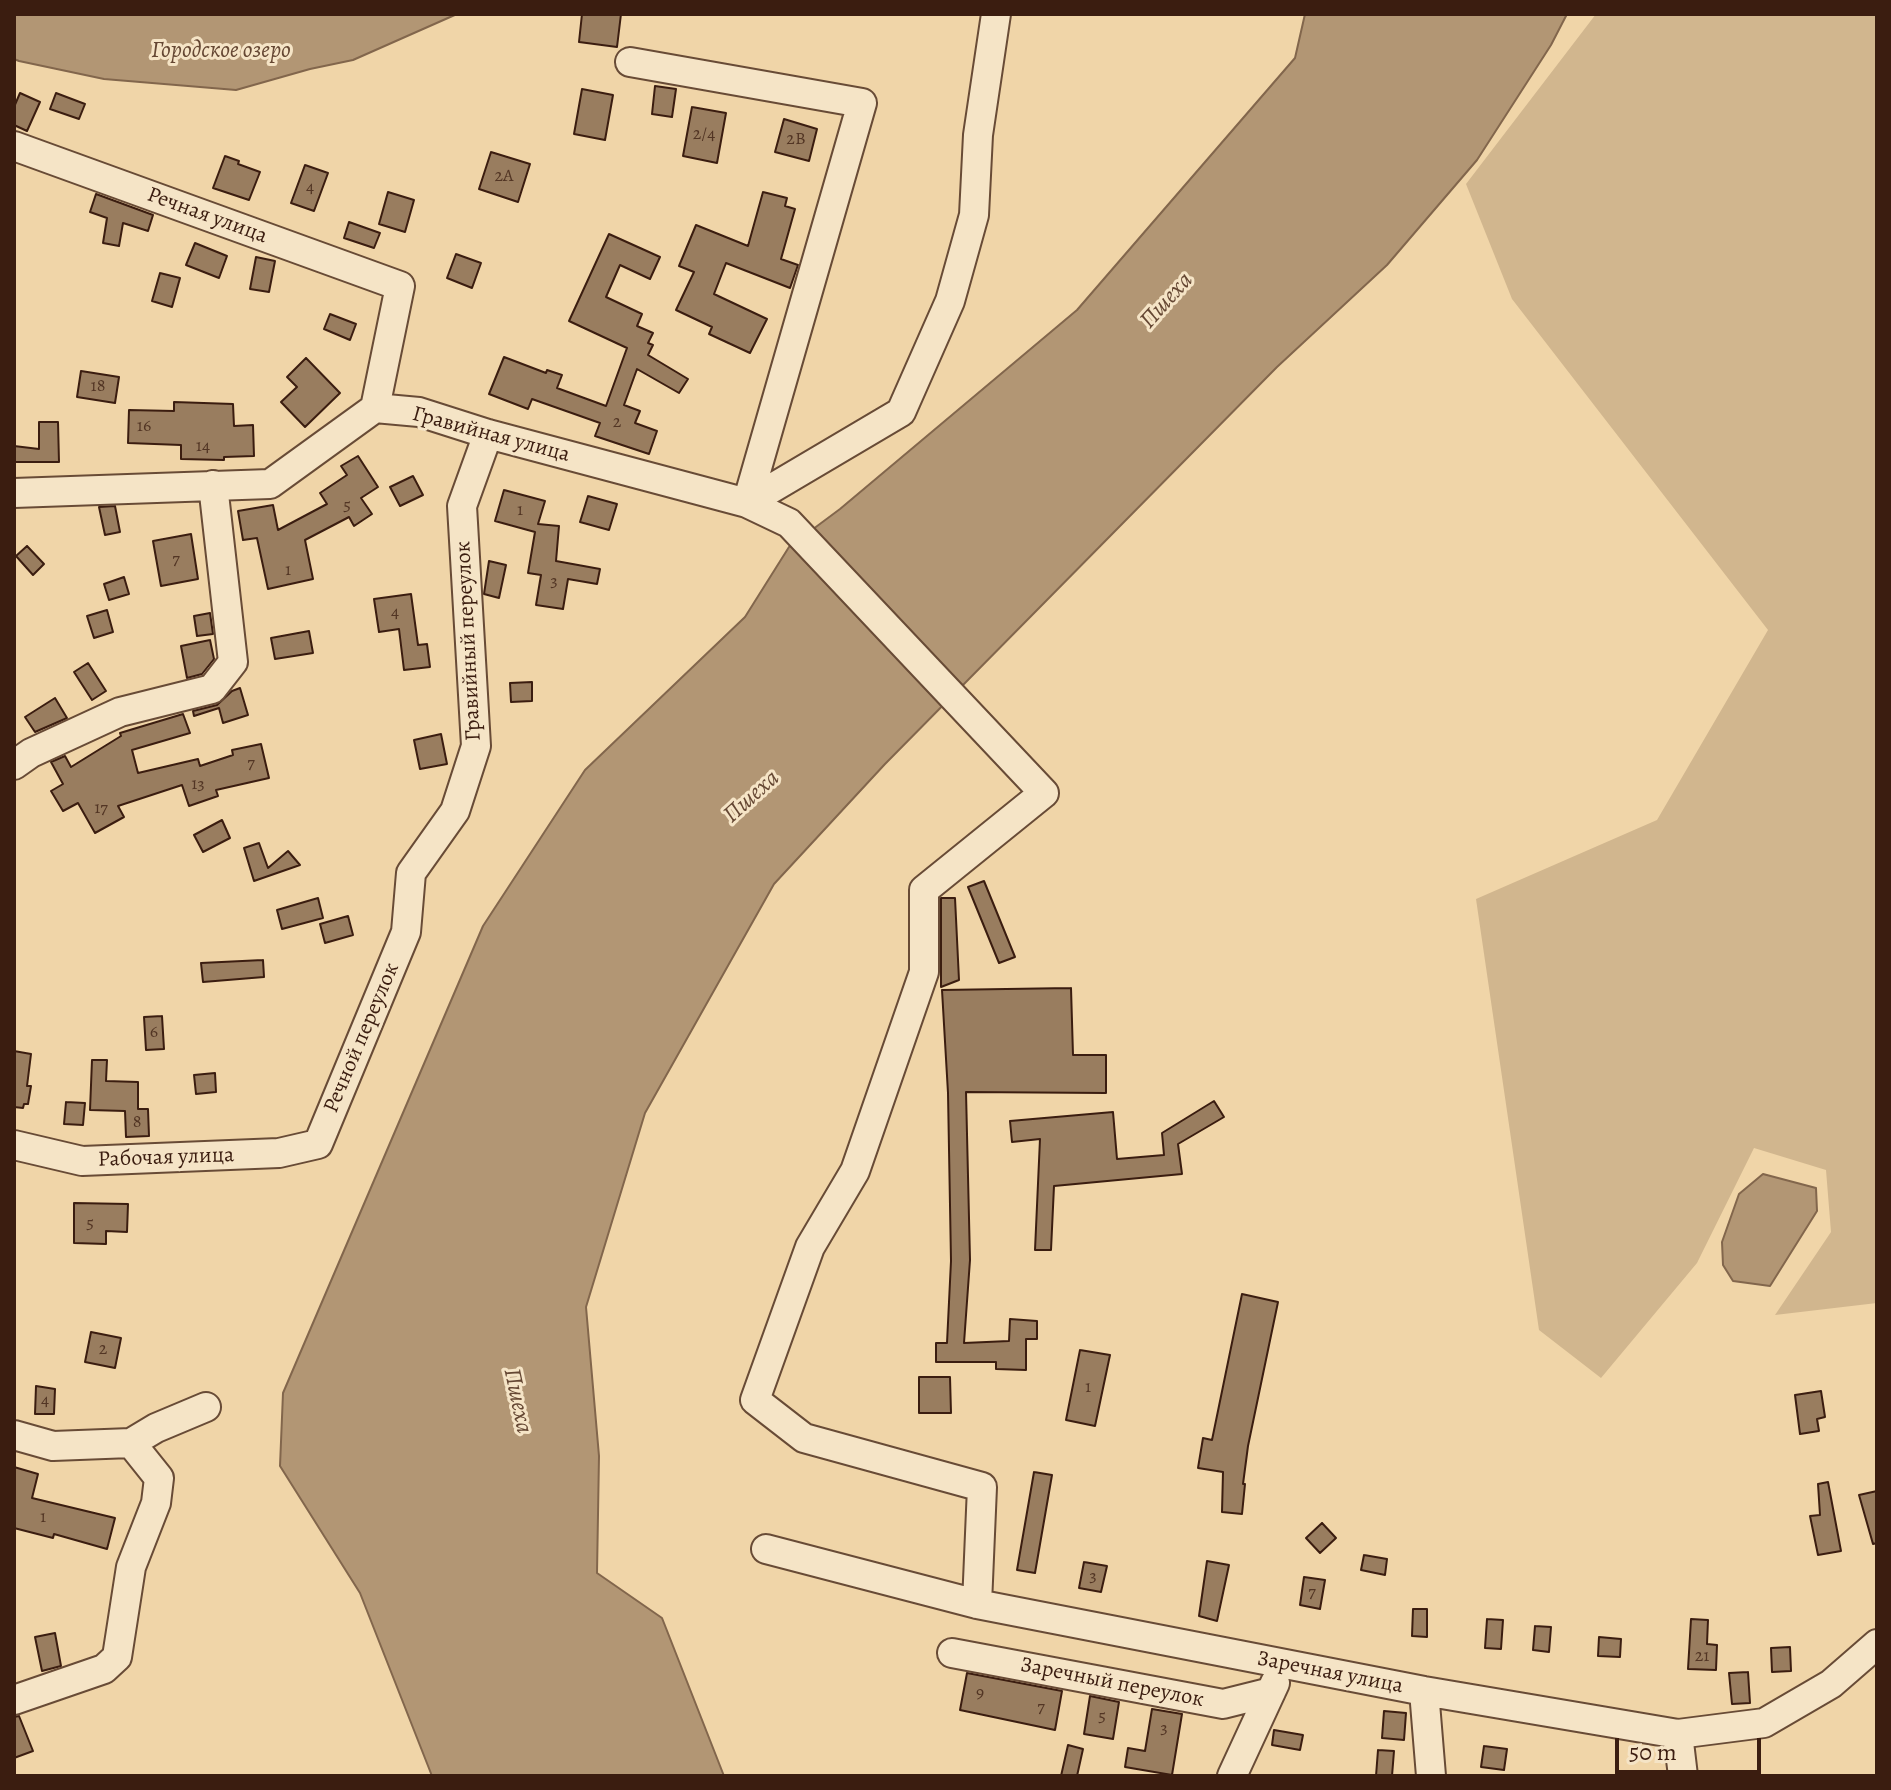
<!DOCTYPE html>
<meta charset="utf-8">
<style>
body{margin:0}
#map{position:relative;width:1891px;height:1790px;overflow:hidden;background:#f0d5a8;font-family:Alegreya,serif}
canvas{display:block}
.frame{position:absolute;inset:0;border:16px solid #3b1d10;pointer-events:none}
.scale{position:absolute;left:1615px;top:1738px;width:146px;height:36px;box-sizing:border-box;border:4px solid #3b1d10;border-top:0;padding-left:10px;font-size:24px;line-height:28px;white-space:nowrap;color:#3b1d10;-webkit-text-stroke:6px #f5e4c6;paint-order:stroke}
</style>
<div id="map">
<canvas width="1891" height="1790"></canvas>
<div class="frame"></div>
<div class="scale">50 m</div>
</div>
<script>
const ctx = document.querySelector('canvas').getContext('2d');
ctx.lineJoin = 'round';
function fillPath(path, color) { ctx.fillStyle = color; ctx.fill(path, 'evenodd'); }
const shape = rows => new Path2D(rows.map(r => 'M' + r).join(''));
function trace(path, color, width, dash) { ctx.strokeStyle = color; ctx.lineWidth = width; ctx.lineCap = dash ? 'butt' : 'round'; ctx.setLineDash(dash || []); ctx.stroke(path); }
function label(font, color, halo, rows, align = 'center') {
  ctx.font = font + ' Alegreya,serif'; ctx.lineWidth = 6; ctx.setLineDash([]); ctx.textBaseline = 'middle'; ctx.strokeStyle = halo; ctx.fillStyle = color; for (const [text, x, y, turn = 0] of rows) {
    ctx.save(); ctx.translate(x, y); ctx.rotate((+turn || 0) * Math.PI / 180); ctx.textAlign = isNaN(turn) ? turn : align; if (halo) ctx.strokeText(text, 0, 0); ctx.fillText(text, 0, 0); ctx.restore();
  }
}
fillPath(shape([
 [1596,14,1877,14,1877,1303,1775,1315,1831,1232,1826,1170,1754,1148,1697,1263,1601,1378,1539,1330,1476,899,1657,820,1768,630,1512,299,1466,184]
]), '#d1b68e');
const water = shape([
 [14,14,457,14,353,60,310,69,236,90,104,79,19,61,14,59,14,14],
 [1305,14,1567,14,1551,45,1477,160,1387,265,1277,367,885,764,774,884,645,1113,586,1307,599,1456,597,1573,662,1618,724,1776,432,1776,360,1593,280,1466,283,1393,483,926,585,770,745,617,789,547,840,509,1077,310,1295,58,1305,14],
 [1763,1174,1816,1188,1817,1211,1770,1286,1733,1281,1723,1265,1722,1242,1739,1194,1763,1174]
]);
fillPath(water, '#b29674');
trace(water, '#82664c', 2);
const building = shape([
 [582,14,621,14,617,47,579,42,582,14],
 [655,86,676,89,672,117,652,114,655,86],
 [582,89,613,95,605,140,574,134,582,89],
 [20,93,40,102,27,131,14,125,14,107,20,93],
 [56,93,85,104,79,119,50,109,56,93],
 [692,107,726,113,717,163,683,156,692,107],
 [784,119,817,129,809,161,775,152,784,119],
 [491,152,530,164,518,202,479,189,491,152],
 [225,156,239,161,238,164,260,172,249,200,213,188,225,156],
 [305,165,328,173,314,211,291,203,305,165],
 [388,192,414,200,405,232,379,224,388,192],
 [763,192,787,198,785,206,795,209,781,259,798,265,790,288,726,263,714,294,767,319,750,353,709,334,712,327,676,310,694,272,679,266,696,225,748,246,763,192],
 [96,194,153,215,148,231,123,223,119,246,103,243,107,218,90,212,96,194],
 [349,222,380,233,374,248,344,238,349,222],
 [609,234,660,257,650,279,620,265,606,297,642,314,637,326,653,333,648,343,653,345,648,355,688,379,679,393,637,369,624,405,640,411,635,423,657,431,649,454,595,436,600,423,532,399,528,409,489,394,504,357,546,373,547,370,562,375,557,388,606,406,627,348,569,321,609,234],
 [195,243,227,256,219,278,186,265,195,243],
 [456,254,481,263,472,288,447,278,456,254],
 [256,257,275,261,269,292,250,289,256,257],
 [160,273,180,278,172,307,152,301,160,273],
 [330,314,356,324,350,340,324,329,330,314],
 [306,358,340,393,305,427,281,402,297,387,287,377,306,358],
 [81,371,119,377,115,403,77,397,81,371],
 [174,402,233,404,234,426,253,425,254,456,224,457,224,460,181,459,181,445,128,443,129,410,174,411,174,402],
 [39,422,58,422,59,462,14,462,14,446,39,449,39,422],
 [358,456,378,487,361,498,372,514,354,526,349,517,305,540,313,579,268,589,257,538,243,540,238,511,273,505,278,530,327,504,320,493,347,475,341,466,358,456],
 [413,476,423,495,400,506,390,487,413,476],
 [504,490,545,501,538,524,559,526,556,561,600,569,597,584,568,579,563,609,536,605,541,575,528,573,535,532,495,521,504,490],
 [588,496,617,504,609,530,580,522,588,496],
 [115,506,120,532,105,535,99,507,115,506],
 [191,534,198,579,161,586,153,541,191,534],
 [27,546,44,564,33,575,16,556,27,546],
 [489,561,506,565,499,598,484,594,489,561],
 [124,577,129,594,109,600,104,584,124,577],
 [411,594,418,645,427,644,430,667,404,670,399,629,379,632,374,599,411,594],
 [107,610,113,632,94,638,87,616,107,610],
 [210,613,213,634,197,636,194,616,210,613],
 [309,631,313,653,275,659,271,638,309,631],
 [210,640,214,659,202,674,187,678,181,646,210,640],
 [88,663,106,691,92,700,74,672,88,663],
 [532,682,532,701,511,702,510,683,532,682],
 [240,688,248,715,223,723,219,708,194,716,193,711,217,705,232,691,240,688],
 [55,698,67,718,35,732,25,717,55,698],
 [183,714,190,733,132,750,138,773,198,759,200,766,233,755,232,750,261,744,269,778,216,790,218,796,189,806,182,785,118,806,124,817,95,833,78,803,63,811,51,791,63,784,51,762,65,756,71,767,121,736,120,733,183,714],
 [441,734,447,764,420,769,414,740,441,734],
 [222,820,230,838,203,852,194,835,222,820],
 [259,843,268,868,288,851,300,865,254,881,244,848,259,843],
 [984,881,1015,957,999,963,968,887,984,881],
 [318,898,323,918,282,929,277,910,318,898],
 [941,898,955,898,959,980,941,987,941,898],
 [348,916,353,935,325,943,320,924,348,916],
 [263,960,264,977,203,982,201,963,263,960],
 [1071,988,1073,1055,1106,1055,1106,1093,966,1092,970,1260,964,1343,1009,1341,1010,1319,1037,1321,1037,1339,1026,1339,1026,1370,996,1369,996,1362,936,1362,936,1343,947,1343,951,1261,948,1093,942,990,1071,988],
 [162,1016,164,1049,146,1050,144,1017,162,1016],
 [14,1051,31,1054,27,1086,31,1086,28,1104,24,1104,23,1108,14,1107,14,1051],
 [92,1060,107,1060,106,1081,138,1082,138,1109,148,1109,149,1136,126,1137,125,1111,90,1110,92,1060],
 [215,1073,216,1092,196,1094,194,1075,215,1073],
 [1214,1101,1224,1117,1178,1144,1182,1174,1054,1186,1051,1250,1035,1250,1040,1139,1012,1142,1010,1121,1113,1112,1117,1159,1164,1155,1162,1133,1214,1101],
 [66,1102,85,1103,83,1125,64,1124,66,1102],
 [74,1203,128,1204,127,1232,106,1231,106,1244,74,1243,74,1203],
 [1242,1294,1278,1302,1248,1446,1243,1484,1245,1484,1242,1514,1222,1512,1223,1472,1198,1468,1203,1438,1212,1440,1242,1294],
 [91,1332,121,1338,115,1368,85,1362,91,1332],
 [1080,1350,1110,1355,1095,1426,1066,1420,1080,1350],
 [919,1377,950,1377,951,1413,919,1413,919,1377],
 [36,1386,55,1389,54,1414,35,1414,36,1386],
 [1821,1391,1825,1417,1817,1419,1819,1431,1800,1434,1795,1395,1821,1391],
 [14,1467,38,1474,32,1498,115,1518,107,1549,54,1534,53,1538,14,1528,14,1467],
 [1034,1472,1052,1475,1035,1573,1017,1570,1034,1472],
 [1828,1482,1841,1551,1818,1555,1810,1516,1820,1515,1818,1484,1828,1482],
 [1877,1491,1877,1543,1873,1544,1859,1495,1877,1491],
 [1322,1523,1336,1538,1320,1553,1306,1538,1322,1523],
 [1364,1555,1387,1559,1385,1575,1361,1570,1364,1555],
 [1207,1561,1229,1565,1217,1621,1199,1616,1207,1561],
 [1084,1562,1107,1566,1101,1592,1079,1588,1084,1562],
 [1304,1577,1325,1580,1320,1609,1300,1605,1304,1577],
 [1413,1609,1427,1609,1427,1637,1412,1636,1413,1609],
 [1487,1619,1503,1620,1501,1649,1485,1648,1487,1619],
 [1691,1619,1708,1620,1707,1644,1717,1645,1716,1670,1688,1669,1691,1619],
 [1535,1626,1551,1627,1549,1652,1533,1650,1535,1626],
 [55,1633,61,1666,42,1671,35,1637,55,1633],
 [1599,1637,1621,1639,1620,1657,1598,1656,1599,1637],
 [1790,1647,1791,1671,1772,1672,1771,1648,1790,1647],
 [1748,1672,1750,1703,1732,1704,1729,1673,1748,1672],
 [967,1673,1062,1691,1055,1730,960,1710,967,1673],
 [1090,1696,1119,1702,1113,1739,1084,1734,1090,1696],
 [1152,1709,1182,1714,1172,1775,1125,1767,1128,1748,1145,1751,1152,1709],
 [1384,1711,1406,1713,1404,1740,1382,1738,1384,1711],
 [19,1716,33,1751,14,1758,14,1717,19,1716],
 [1274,1730,1303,1735,1300,1750,1272,1745,1274,1730],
 [1068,1745,1083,1749,1077,1776,1061,1776,1068,1745],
 [1484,1746,1507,1749,1504,1770,1481,1767,1484,1746],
 [1378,1750,1394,1751,1392,1776,1376,1776,1378,1750]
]);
fillPath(building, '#997d5f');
trace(building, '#3b1d10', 2);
const minor = shape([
 [630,62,862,103,747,503],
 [14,146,400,286,375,408],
 [14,493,270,484,375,408,419,412,488,434,747,503,789,523,1044,793,924,890,924,972,855,1171,810,1247,755,1400,804,1438,982,1487,977,1604],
 [747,503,901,412,950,301,974,215,978,135,996,14],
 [14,765,31,753,120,712,212,689,233,662,213,485],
 [14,1145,82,1161,279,1153,318,1144,406,932,411,873,455,811,476,746,462,506,488,434],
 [14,1435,53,1446,131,1443,156,1428,206,1407],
 [766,1549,977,1604,1424,1691,1678,1734,1764,1723,1831,1684,1877,1644],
 [952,1653,1223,1704,1271,1692],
 [1424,1691,1431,1776],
 [14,1700,104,1669,117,1657,131,1567,156,1503,159,1478,131,1443],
 [1678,1734,1683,1776],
 [1232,1776,1275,1683]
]);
trace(minor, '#684b36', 32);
trace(minor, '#f5e4c6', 28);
label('18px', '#523524', null, [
 ["2/4",704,135],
 ["2В",796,140],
 ["2А",504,177],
 ["4",310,188],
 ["18",98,387],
 ["2",617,423],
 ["16",144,427],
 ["14",203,447],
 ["5",347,506],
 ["1",520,511],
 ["7",176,560],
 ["1",288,571],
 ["3",554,582],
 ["4",395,613],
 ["7",251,764],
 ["13",198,785],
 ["17",101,809],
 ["6",154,1033],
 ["8",137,1123],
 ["5",90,1224],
 ["2",103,1350],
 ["1",1088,1388],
 ["4",45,1401],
 ["1",43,1518],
 ["3",1093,1577],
 ["7",1312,1593],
 ["21",1702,1657],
 ["9",980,1694],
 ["7",1041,1708],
 ["5",1102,1717],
 ["3",1164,1729]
]);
label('22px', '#3b1d10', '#f5e4c6', [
 ["Речная улица",207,216,20],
 ["Гравийная улица",491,435,15],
 ["Гравийный переулок",469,641,-93],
 ["Речной переулок",362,1038,-67],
 ["Рабочая улица",166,1158,-2],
 ["Заречная улица",1330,1673,11],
 ["Заречный переулок",1112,1683,11]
]);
label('italic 24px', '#654733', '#f5e4c6', [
 ["Городское озеро",221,51],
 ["Пшеха",1167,301,-48],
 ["Пшеха",752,797,-42],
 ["Пшеха",517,1401,78]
]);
</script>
